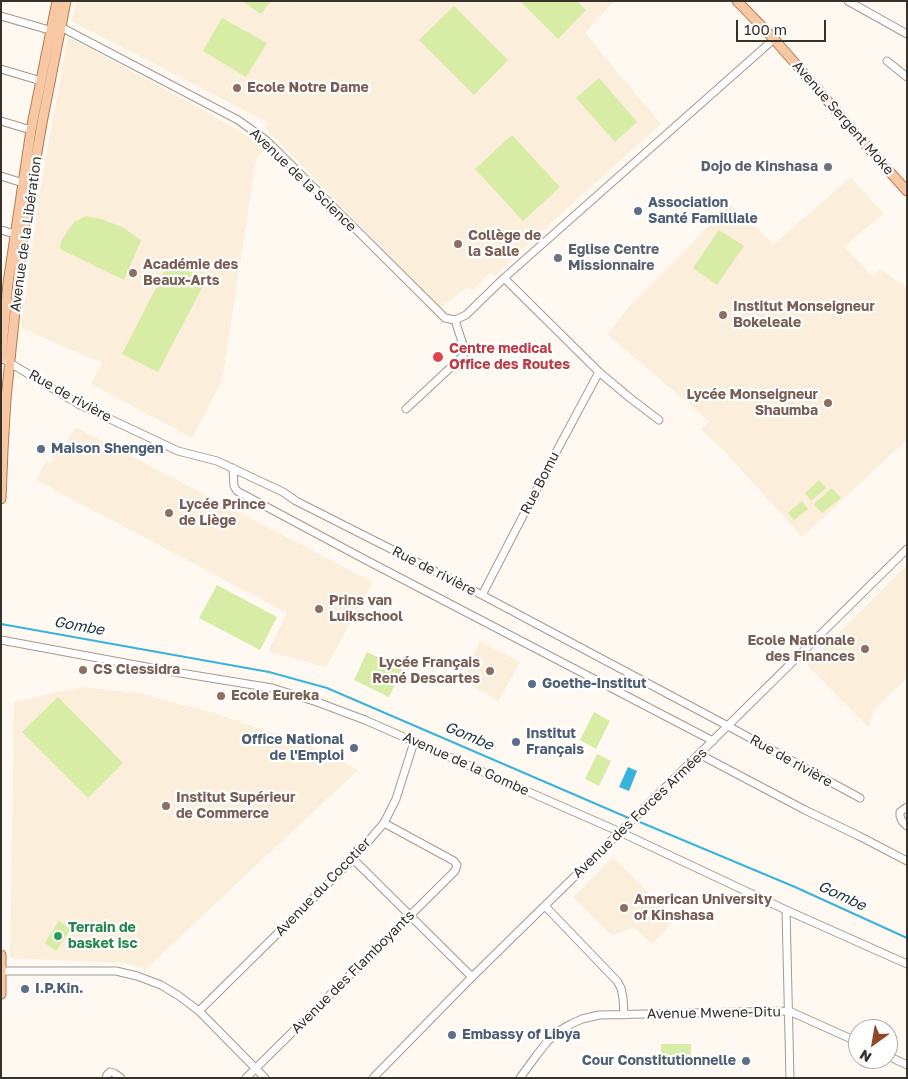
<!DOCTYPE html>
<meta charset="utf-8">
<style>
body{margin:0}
#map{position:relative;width:908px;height:1079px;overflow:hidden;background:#fff9f2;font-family:"Golos Text",sans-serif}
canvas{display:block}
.frame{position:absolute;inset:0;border:2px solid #37312b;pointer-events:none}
.north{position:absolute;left:848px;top:1019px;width:50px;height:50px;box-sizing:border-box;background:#fff;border:1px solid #afadaa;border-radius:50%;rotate:212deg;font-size:14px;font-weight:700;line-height:20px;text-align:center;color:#37312b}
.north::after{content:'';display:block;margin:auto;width:18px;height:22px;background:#904925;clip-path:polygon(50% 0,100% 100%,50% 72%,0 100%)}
.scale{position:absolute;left:736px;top:20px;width:90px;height:22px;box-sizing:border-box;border:2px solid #37312b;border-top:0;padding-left:6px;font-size:15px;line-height:18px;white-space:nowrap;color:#37312b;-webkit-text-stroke:4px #fff;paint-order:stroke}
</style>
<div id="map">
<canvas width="908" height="1079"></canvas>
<div class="frame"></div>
<div class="north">N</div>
<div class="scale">100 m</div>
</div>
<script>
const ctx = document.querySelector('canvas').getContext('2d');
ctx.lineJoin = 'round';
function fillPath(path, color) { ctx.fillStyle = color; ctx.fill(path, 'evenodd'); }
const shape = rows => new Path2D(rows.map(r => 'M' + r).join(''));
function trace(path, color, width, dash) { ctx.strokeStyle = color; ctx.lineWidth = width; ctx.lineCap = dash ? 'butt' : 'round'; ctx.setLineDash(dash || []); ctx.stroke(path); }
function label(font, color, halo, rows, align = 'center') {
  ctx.font = font + ' "Golos Text",sans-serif'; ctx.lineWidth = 4.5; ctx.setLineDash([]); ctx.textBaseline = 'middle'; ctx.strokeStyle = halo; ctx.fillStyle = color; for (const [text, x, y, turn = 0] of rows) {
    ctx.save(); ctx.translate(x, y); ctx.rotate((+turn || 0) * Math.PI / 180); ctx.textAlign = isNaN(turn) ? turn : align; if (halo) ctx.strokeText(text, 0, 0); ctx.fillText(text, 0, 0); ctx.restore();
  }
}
fillPath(shape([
 [77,1,291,1,295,3,295,1,614,1,585,33,661,124,533,239,495,276,491,272,472,291,468,287,440,308,384,250,266,129,267,122,71,21],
 [68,37,203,110,266,147,256,160,222,381,192,438,91,384,102,363,21,328,41,184],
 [851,177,884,214,844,246,872,276,881,269,907,288,907,440,802,537,726,453,701,429,709,421,607,334,635,300,730,205,774,244],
 [75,427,373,582,326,667,268,651,287,613,36,480,46,461,50,463,58,448,62,450],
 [907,565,907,678,873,712,869,728,807,665],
 [480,641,520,662,498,701,461,680],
 [81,687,138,693,217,714,317,748,358,770,146,969,125,963,10,958,14,702],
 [613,857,675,920,652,944,633,927,612,936,573,897]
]), '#fbeeda');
fillPath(shape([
 [242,1,271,1,261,14],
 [520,1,577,1,586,10,558,39],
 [454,6,508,60,474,95,419,40],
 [222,18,267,43,246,77,203,51],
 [599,78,637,122,615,142,576,98],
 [512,135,560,187,523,221,475,169],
 [86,216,101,219,122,227,141,240,124,280,60,249,61,241,67,232,74,222],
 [719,230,744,246,717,285,693,268],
 [170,261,206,280,158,372,122,354],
 [819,480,826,488,811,501,805,493],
 [832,488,841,498,822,513,814,504],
 [802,501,808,509,794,520,788,513],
 [217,585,277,617,260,650,199,618],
 [367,652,402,669,389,697,354,680],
 [58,697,123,763,88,798,22,732],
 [594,712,610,721,596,749,580,740],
 [597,754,611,761,599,786,585,779],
 [59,921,71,929,56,951,45,943],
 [661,1044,691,1044,691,1059,661,1059]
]), '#d7eca5');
fillPath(shape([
 [628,767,637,771,629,791,619,787]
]), '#37b4dc');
trace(shape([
 [1,624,269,672,327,688,631,819],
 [635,820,795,887,907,938]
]), '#37b4dc', 2);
const minor = shape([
 [848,1,907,34],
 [1,16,56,32],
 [57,25,238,120,252,130,267,141,445,318,455,320,466,315,504,278,774,39],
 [887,61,907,77],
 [1,69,41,81],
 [1,121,31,130],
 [1,176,23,183],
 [1,230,15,234,20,233],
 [504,278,599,372,630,398,659,420],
 [5,360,80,405,178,451,217,461,283,492,296,501,482,595,728,726,860,798],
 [406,409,463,356,464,348,455,320],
 [233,468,234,486,237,491,364,559,713,741],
 [482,595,554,456,599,372],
 [1,640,168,671,272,688,317,702,365,720,620,832,786,910,907,964],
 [699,754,805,810,859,836,907,861],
 [907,807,900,812,900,816,902,821,907,826],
 [353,859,472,977],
 [545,906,617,981,621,988,623,998,624,1015],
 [786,910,790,1078],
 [1,971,116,971,137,976,161,985,179,996,199,1011,265,1078],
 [199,1011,353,859,384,823,396,799,414,742],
 [888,1056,907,1065],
 [106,1078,107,1075,110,1072,114,1073,121,1078],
 [246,1078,455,871,457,865,454,861,384,823],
 [373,1078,472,977,620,832,907,549],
 [520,1078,536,1056,547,1042,559,1031,571,1024,582,1019,599,1015,789,1011,858,1042]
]);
const major = shape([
 [737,1,774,39,871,151,907,191],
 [1,359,8,283,31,130,57,1],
 [1,499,3,450,6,399,23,233,42,123,66,1],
 [1,955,1,994]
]);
trace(minor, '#a69989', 9);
trace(major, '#b17b53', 11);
trace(minor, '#fff', 7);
trace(major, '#f8c8a5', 9);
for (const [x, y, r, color] of [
 [237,88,5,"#8d6e63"],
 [828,167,5,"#6b7280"],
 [638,211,5,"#5c6f8a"],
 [458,244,5,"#8d6e63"],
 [558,258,5,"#6b7280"],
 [133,273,5,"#8d6e63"],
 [723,315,5,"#8d6e63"],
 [438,357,6,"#e0444e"],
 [828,403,5,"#8d6e63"],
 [41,449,5,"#5c6f8a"],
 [169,513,5,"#8d6e63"],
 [319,609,5,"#8d6e63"],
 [865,649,5,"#8d6e63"],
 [83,670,5,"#8d6e63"],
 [490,671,5,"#8d6e63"],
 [532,684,5,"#5c6f8a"],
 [221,696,5,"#8d6e63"],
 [516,742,5,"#5c6f8a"],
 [354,748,5,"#5c6f8a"],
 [166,806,5,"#8d6e63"],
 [624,908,5,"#8d6e63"],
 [58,936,5,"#2e9e5b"],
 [25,989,5,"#5c6f8a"],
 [452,1035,5,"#5c6f8a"],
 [746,1061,5,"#5c6f8a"]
]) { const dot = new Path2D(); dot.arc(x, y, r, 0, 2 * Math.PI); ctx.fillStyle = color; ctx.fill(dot); trace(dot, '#fff', 2); }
label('bold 14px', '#785e54', '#fff', [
 ["Ecole Notre Dame",247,88],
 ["Collège de",468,236],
 ["la Salle",468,252],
 ["Académie des",143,265],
 ["Beaux-Arts",143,281],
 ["Institut Monseigneur",733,307],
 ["Bokeleale",733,323],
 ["Lycée Monseigneur",818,395,"right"],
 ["Shaumba",818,411,"right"],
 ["Lycée Prince",179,505],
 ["de Liège",179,521],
 ["Prins van",329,601],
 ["Luikschool",329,617],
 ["Ecole Nationale",855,641,"right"],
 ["des Finances",855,657,"right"],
 ["Lycée Français",480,663,"right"],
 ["René Descartes",480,679,"right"],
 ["CS Clessidra",93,670],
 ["Ecole Eureka",231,696],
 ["Institut Supérieur",176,798],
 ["de Commerce",176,814],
 ["American University",634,900],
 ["of Kinshasa",634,916]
], 'left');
label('14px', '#37312b', '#fff', [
 ["Avenue Sergent Moke",843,118,49],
 ["Avenue de la Science",303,180,44],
 ["Avenue de la Libération",26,234,-82],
 ["Rue de rivière",70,396,29],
 ["Rue Bomu",540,483,-63],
 ["Rue de rivière",434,571,27],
 ["Rue de rivière",791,761,29],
 ["Avenue de la Gombe",466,764,24],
 ["Avenue des Forces Armées",640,813,-44],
 ["Avenue du Cocotier",323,887,-46],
 ["Avenue des Flamboyants",353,972,-45],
 ["Avenue Mwene-Ditu",714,1013,-1]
]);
label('bold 14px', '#5b616d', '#fff', [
 ["Dojo de Kinshasa",818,167],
 ["Eglise Centre",568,250,"left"],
 ["Missionnaire",568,266,"left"]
], 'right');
label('bold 14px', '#4e5e75', '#fff', [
 ["Association",648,203],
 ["Santé Familliale",648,219],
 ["Maison Shengen",51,449],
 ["Goethe-Institut",542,684],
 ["Institut",526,734],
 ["Français",526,750],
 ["Office National",344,740,"right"],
 ["de l'Emploi",344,756,"right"],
 ["I.P.Kin.",35,989],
 ["Embassy of Libya",462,1035],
 ["Cour Constitutionnelle",736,1061,"right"]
], 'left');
label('bold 14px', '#be3a42', '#fff', [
 ["Centre medical",449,349],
 ["Office des Routes",449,365]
], 'left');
label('bold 14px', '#27864d', '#fff', [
 ["Terrain de",68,928],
 ["basket isc",68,944]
], 'left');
label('italic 15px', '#1e333b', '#fff', [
 ["Gombe",79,626,10],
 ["Gombe",469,736,23],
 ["Gombe",842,896,25]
]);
</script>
